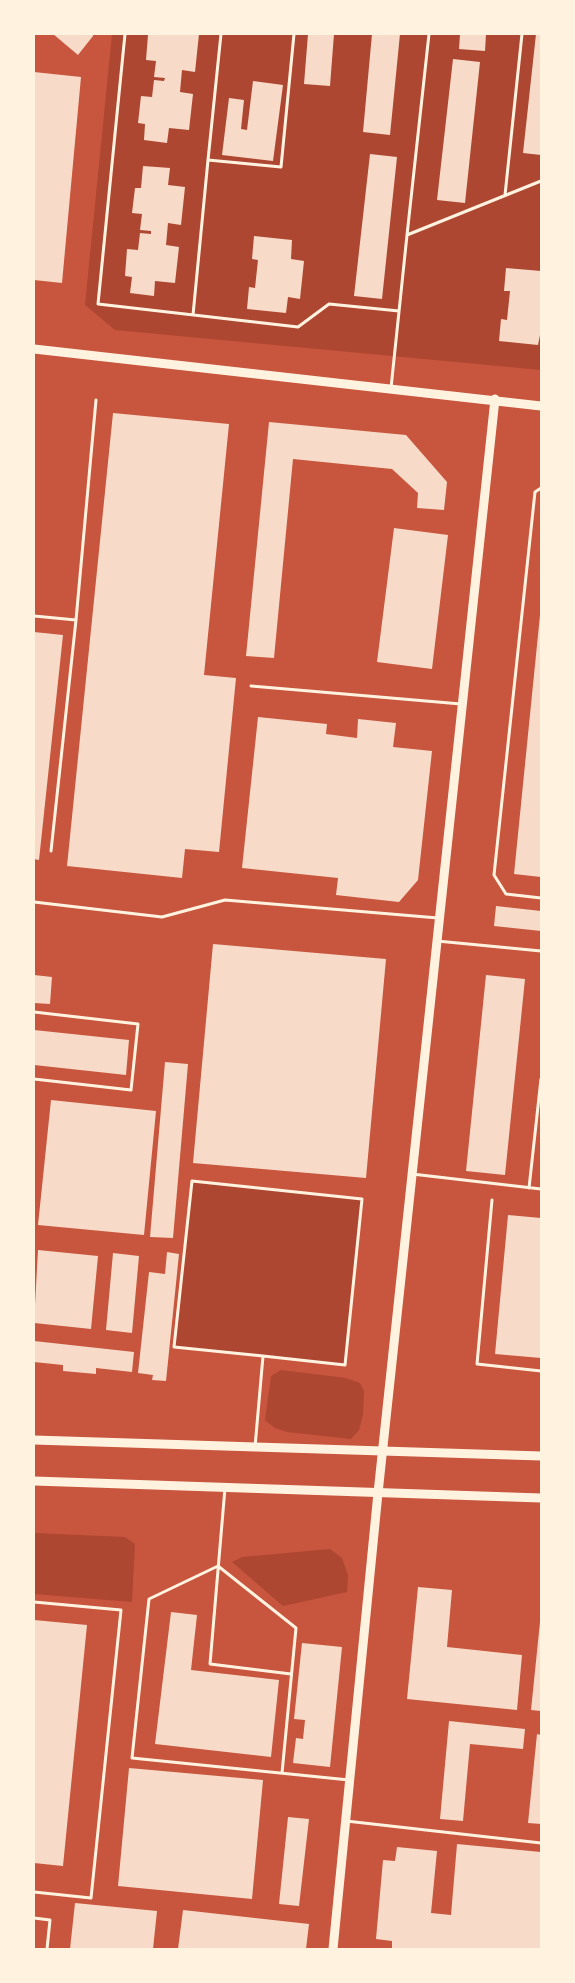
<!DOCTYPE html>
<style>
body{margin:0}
#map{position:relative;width:575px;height:1983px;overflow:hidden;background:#c8553d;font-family:Ubuntu,sans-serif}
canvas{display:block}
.frame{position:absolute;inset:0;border:35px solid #fff3e0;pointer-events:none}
</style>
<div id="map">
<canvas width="575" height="1983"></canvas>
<div class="frame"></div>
</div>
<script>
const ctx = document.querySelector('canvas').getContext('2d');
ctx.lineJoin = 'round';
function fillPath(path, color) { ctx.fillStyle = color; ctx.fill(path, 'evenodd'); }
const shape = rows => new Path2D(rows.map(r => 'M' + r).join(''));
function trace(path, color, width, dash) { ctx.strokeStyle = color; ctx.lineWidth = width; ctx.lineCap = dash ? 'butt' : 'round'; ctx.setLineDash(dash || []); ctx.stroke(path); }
fillPath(shape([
 [112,34,541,34,541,370,115,330,85,305],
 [192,1181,362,1199,345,1365,174,1347],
 [281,1370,346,1378,360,1383,364,1391,363,1415,359,1430,351,1439,287,1432,275,1428,265,1420,271,1376],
 [34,1533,125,1537,135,1544,132,1602,34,1594],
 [330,1549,342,1558,348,1575,347,1592,283,1606,232,1562,242,1557]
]), '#ae4732');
fillPath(shape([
 [53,34,93,34,93,36,78,55],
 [155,34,199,34,195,72,182,70,180,92,193,94,189,130,169,128,167,143,144,140,145,124,138,123,141,96,152,97,154,80,164,81,165,78,154,77,156,61,146,60,148,35],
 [308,34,334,34,330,86,304,84],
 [372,34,400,34,390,135,363,132],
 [460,34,486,34,485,51,459,49],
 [536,34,541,34,541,155,523,153],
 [453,59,480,62,465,203,437,200],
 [34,72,81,77,62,283,34,280],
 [253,81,283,85,273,161,222,155,229,98,244,100,241,129,247,130],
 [370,154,397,157,382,299,354,296],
 [143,166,170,168,168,185,185,187,181,225,168,223,166,245,179,247,175,283,155,281,154,296,130,293,132,277,125,276,127,249,138,250,140,233,151,234,151,231,140,230,142,214,132,213,135,188,141,188],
 [254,236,292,240,291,259,304,261,300,299,288,297,286,313,247,309,249,287,255,288,258,260,252,259],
 [506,268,541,271,541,330,538,345,499,341,501,319,507,320,510,291,504,291],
 [113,413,229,424,204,675,236,678,219,852,185,849,182,878,67,866],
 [269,422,406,435,447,482,444,510,417,508,418,493,392,469,293,459,274,658,246,656],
 [394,528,448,535,432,669,377,662],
 [540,615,541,616,541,877,514,874],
 [34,632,63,635,39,860,34,859],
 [258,717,327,724,326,734,357,738,358,719,396,723,393,747,432,751,418,880,399,902,336,895,338,878,242,868],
 [496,906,541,911,541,931,494,926],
 [213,944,386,959,366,1178,193,1163],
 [34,975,52,977,50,1004,34,1003],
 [486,975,525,979,505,1175,466,1171],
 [34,1030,129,1040,126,1075,34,1065],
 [165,1062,188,1064,173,1238,150,1237],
 [51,1100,156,1111,144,1235,38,1225],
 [508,1215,541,1218,541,1358,495,1354],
 [38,1250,98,1256,91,1329,34,1323],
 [167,1252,179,1254,166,1381,152,1380,153,1375,138,1373,149,1272,165,1274],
 [113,1253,139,1256,132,1333,106,1330],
 [34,1341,134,1352,132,1372,96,1368,96,1374,63,1371,63,1365,34,1362],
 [418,1587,452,1590,447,1647,522,1655,517,1710,407,1699],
 [171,1612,197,1615,191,1670,279,1680,271,1757,155,1744],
 [34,1620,87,1625,63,1866,34,1863],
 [540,1622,541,1622,541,1711,531,1710],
 [302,1643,342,1647,330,1767,293,1763,296,1738,303,1739,305,1720,294,1719],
 [449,1721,525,1729,523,1749,470,1744,463,1821,440,1819],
 [537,1734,541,1735,541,1824,528,1823],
 [129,1768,263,1780,252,1899,118,1886],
 [288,1817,309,1819,299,1906,279,1904],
 [457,1844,541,1852,541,1949,392,1949,392,1941,376,1939,383,1860,395,1861,397,1847,437,1851,431,1913,451,1915],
 [75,1903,157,1911,153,1949,70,1949],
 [183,1910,309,1924,306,1949,178,1949]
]), '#f7dbc8');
trace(shape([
 [125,34,98,304,298,327,329,304,399,311],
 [221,34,208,160,281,167,294,34],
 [505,195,522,34],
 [407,235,429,34],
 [193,315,208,160],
 [391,388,407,235,541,181],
 [541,488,535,492,494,875,506,894,541,898],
 [34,616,76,620,51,851],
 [76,620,96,400],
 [251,686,461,704],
 [34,902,162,917,225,900,438,918],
 [437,941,541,951],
 [34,1012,138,1024,131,1090,34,1079],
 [412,1174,541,1189],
 [529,1188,541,1079],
 [492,1200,477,1364,541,1371],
 [255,1447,263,1356,345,1365,362,1199,192,1181,174,1347,263,1356],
 [225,1488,210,1664,291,1674],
 [34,1602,121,1610,91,1898,34,1892],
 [282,1773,296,1628,218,1566,149,1599,132,1758,349,1780],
 [346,1821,541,1843],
 [34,1918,50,1920,47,1949]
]), '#fff3e0', 3);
trace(shape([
 [34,349,541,406],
 [333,1949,378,1493,495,399]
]), '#fff3e0', 9);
trace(shape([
 [34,1440,541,1456],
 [34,1481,541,1498]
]), '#fff3e0', 9);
</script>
